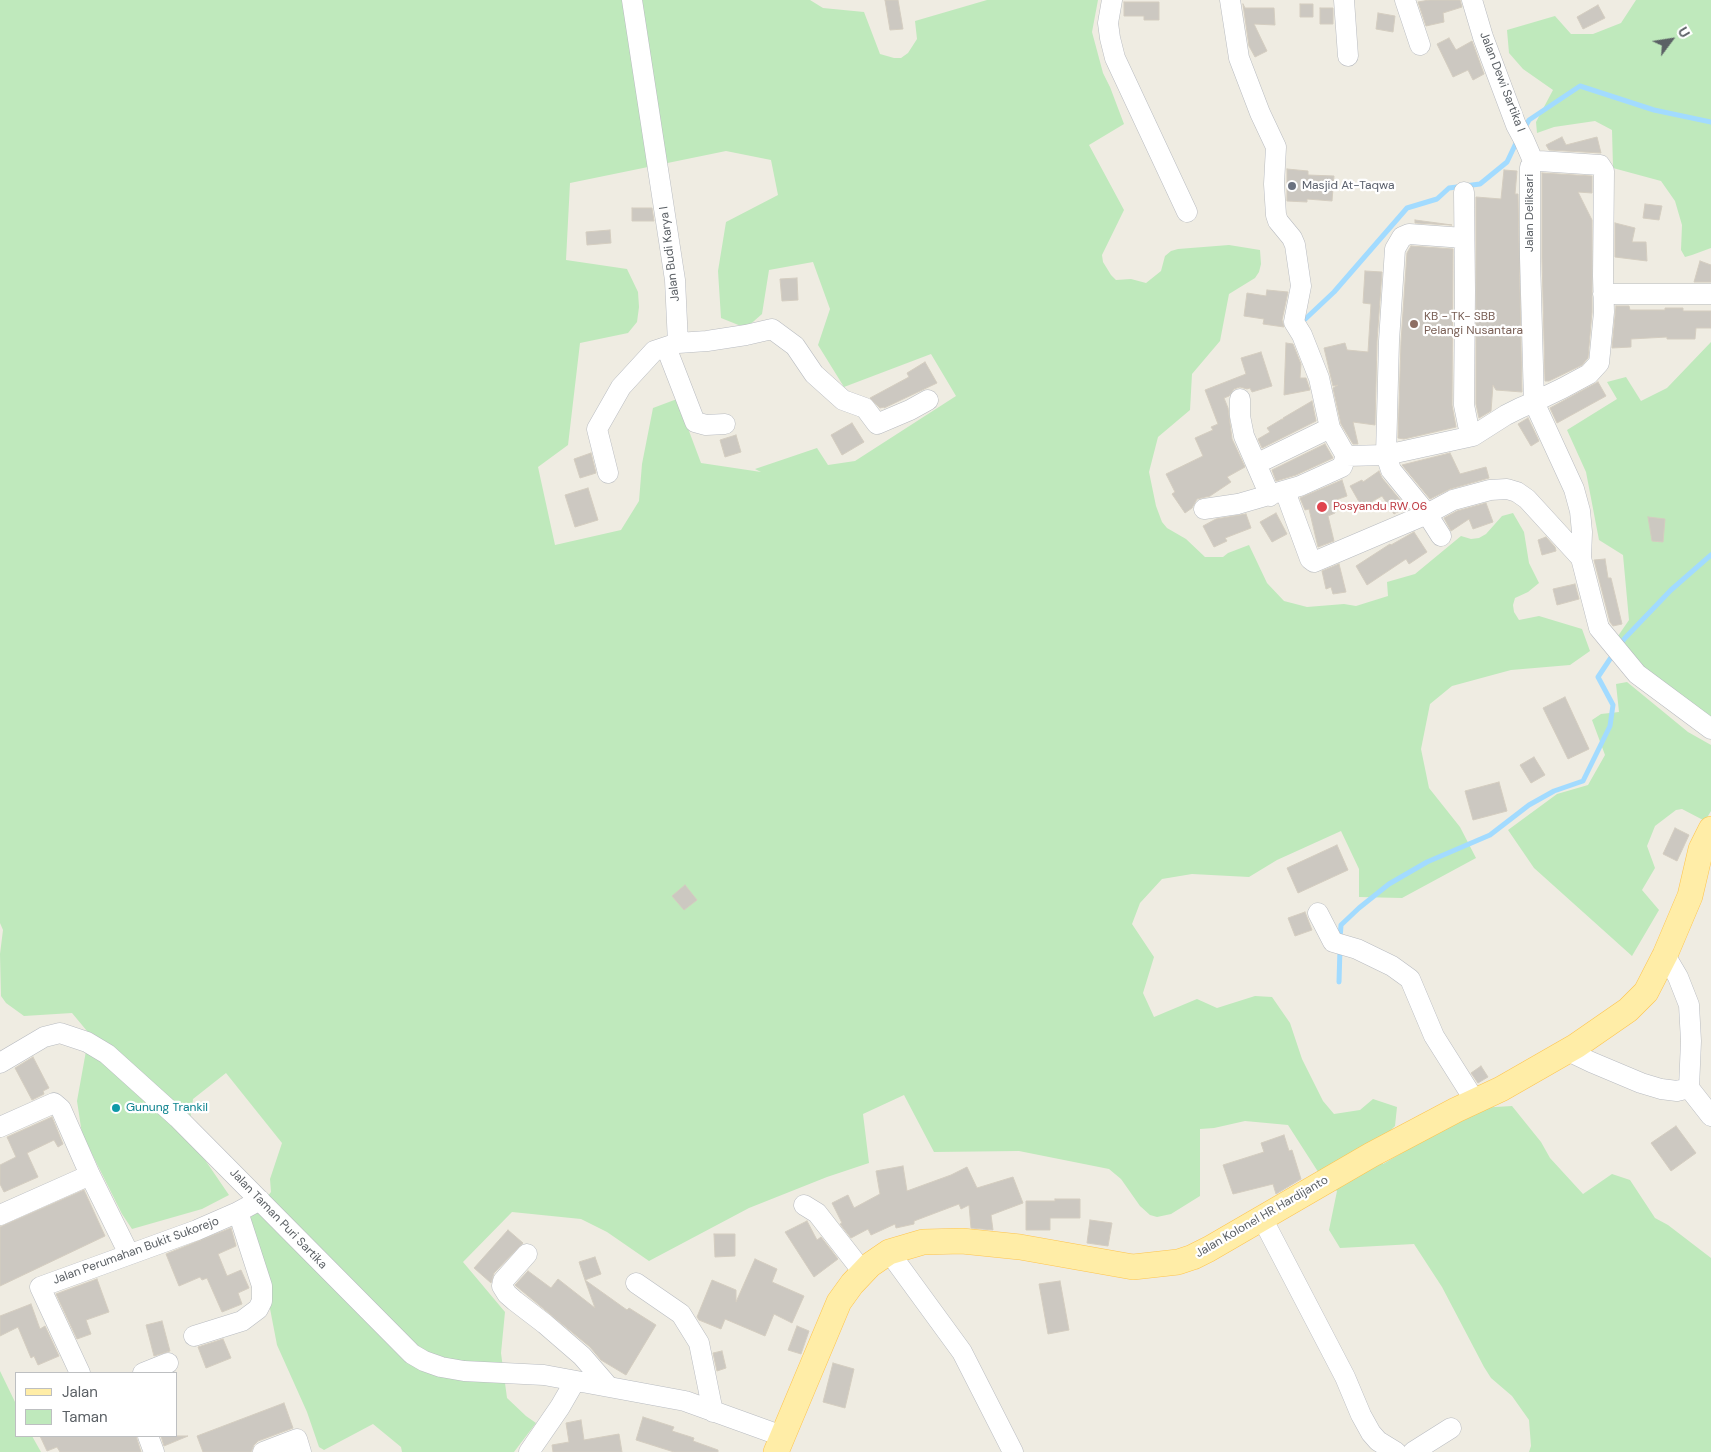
<!DOCTYPE html>
<style>
body{margin:0}
#map{position:relative;width:1711px;height:1452px;overflow:hidden;background:#efece2;font-family:"DM Sans",sans-serif}
canvas{display:block}
.legend{position:absolute;left:15px;top:1372px;width:162px;height:65px;box-sizing:border-box;background:#fff;border:1px solid #bdbfc1;margin:0;padding:6px 9px;list-style:none;font-size:15px;color:#5b6065}
.legend li{display:flex;align-items:center;gap:10px;height:25px}
.legend b{width:25px;border:1px solid #bdbfc1}
.north{position:absolute;left:1646px;top:15px;width:50px;height:50px;-webkit-text-stroke:4px #fff;paint-order:stroke;rotate:59deg;font-size:14px;font-weight:700;line-height:20px;text-align:center;color:#5b6065}
.north::after{content:'';display:block;margin:auto;width:18px;height:22px;background:#5b6065;clip-path:polygon(50% 0,100% 100%,50% 72%,0 100%)}
</style>
<div id="map">
<canvas width="1711" height="1452"></canvas>
<ul class="legend">
<li><b style="height:6px;background:#ffeda7"></b>Jalan</li>
<li><b style="height:14px;background:#bfe9bc"></b>Taman</li>
</ul>
<div class="north">U</div>
</div>
<script>
const ctx = document.querySelector('canvas').getContext('2d');
ctx.lineJoin = 'round';
function fillPath(path, color) { ctx.fillStyle = color; ctx.fill(path, 'evenodd'); }
const shape = rows => new Path2D(rows.map(r => 'M' + r).join(''));
function trace(path, color, width, dash) { ctx.strokeStyle = color; ctx.lineWidth = width; ctx.lineCap = dash ? 'butt' : 'round'; ctx.setLineDash(dash || []); ctx.stroke(path); }
function label(font, color, halo, rows, align = 'center') {
  ctx.font = font + ' "DM Sans",sans-serif'; ctx.lineWidth = 4.5; ctx.setLineDash([]); ctx.textBaseline = 'middle'; ctx.strokeStyle = halo; ctx.fillStyle = color; for (const [text, x, y, turn = 0] of rows) {
    ctx.save(); ctx.translate(x, y); ctx.rotate((+turn || 0) * Math.PI / 180); ctx.textAlign = isNaN(turn) ? turn : align; if (halo) ctx.strokeText(text, 0, 0); ctx.fillText(text, 0, 0); ctx.restore();
  }
}
fillPath(shape([
 [0,0,810,0,823,8,864,12,880,54,894,58,901,58,908,53,917,39,915,21,987,0,1098,0,1092,32,1103,73,1110,87,1124,124,1089,145,1124,210,1102,255,1103,262,1111,275,1116,280,1131,279,1146,283,1161,271,1165,256,1171,251,1178,249,1229,245,1260,250,1261,264,1259,272,1255,278,1229,294,1220,341,1192,374,1190,410,1158,437,1149,472,1156,506,1162,522,1167,528,1186,539,1205,557,1223,557,1228,553,1249,545,1267,583,1284,601,1307,607,1344,604,1356,606,1388,596,1387,582,1415,574,1461,536,1471,539,1479,538,1486,534,1502,516,1513,513,1524,532,1529,563,1539,583,1528,592,1515,598,1513,605,1514,612,1519,620,1539,616,1582,629,1590,651,1570,665,1511,670,1452,686,1430,704,1421,749,1429,788,1460,827,1476,858,1402,898,1359,897,1359,869,1341,831,1277,860,1249,877,1192,874,1162,879,1140,903,1132,924,1154,957,1143,993,1154,1017,1197,999,1217,1008,1255,996,1272,997,1290,1023,1302,1059,1323,1101,1334,1114,1360,1110,1373,1099,1397,1107,1395,1126,1379,1142,1383,1164,1478,1108,1512,1106,1541,1142,1550,1158,1583,1194,1612,1174,1630,1180,1655,1218,1668,1225,1711,1258,1711,1452,1529,1452,1531,1446,1529,1420,1512,1396,1491,1378,1484,1367,1442,1287,1414,1244,1340,1248,1329,1230,1337,1191,1322,1178,1288,1125,1245,1121,1214,1128,1200,1129,1200,1196,1171,1214,1157,1217,1150,1215,1140,1206,1121,1179,1109,1169,1019,1151,934,1152,904,1095,863,1114,869,1163,827,1177,749,1208,649,1261,607,1232,581,1219,512,1212,463,1262,505,1312,501,1353,507,1398,526,1416,536,1423,514,1452,402,1452,401,1447,373,1424,324,1450,319,1447,307,1412,277,1345,262,1267,250,1218,271,1192,270,1179,282,1143,226,1073,193,1099,188,1135,229,1195,202,1209,132,1229,122,1214,82,1134,77,1101,86,1051,87,1031,72,1013,24,1016,6,1003,1,996,0,954,3,930,0,923],
 [726,151,771,160,778,195,726,222,718,271,721,318,746,328,762,314,769,270,813,262,830,309,818,345,844,387,931,354,956,396,855,461,828,465,817,448,755,469,761,472,701,463,677,399,653,408,642,464,639,501,621,530,555,545,538,467,568,445,580,343,628,333,637,322,639,307,638,292,627,269,566,260,570,183],
 [1636,0,1711,0,1711,248,1692,255,1685,257,1681,250,1682,225,1675,201,1661,181,1613,168,1612,130,1595,121,1554,127,1537,133,1536,122,1553,90,1523,69,1509,53,1507,30,1555,16,1571,34,1593,34,1621,23],
 [1711,342,1711,717,1652,680,1618,636,1629,620,1623,555,1599,540,1586,472,1567,430,1617,399,1607,382,1626,377,1641,401,1667,388],
 [1627,682,1688,732,1711,745,1711,811,1705,821,1682,809,1676,810,1655,826,1647,846,1655,868,1642,890,1659,910,1632,956,1534,868,1508,830,1557,794,1588,785,1605,755,1592,720,1601,714,1619,712,1616,684],
 [0,1371,16,1404,16,1436,32,1436,41,1452,0,1452]
]), '#bfe9bc');
trace(shape([
 [1524,129,1529,120,1580,86,1654,110,1711,122],
 [1300,324,1334,292,1407,208,1437,199,1449,188,1480,184,1507,162,1517,141],
 [1619,646,1625,638,1671,590,1711,555],
 [1340,939,1341,925,1359,908,1389,884,1427,862,1490,835,1529,805,1554,791,1583,781,1610,726,1613,705,1598,677,1614,653],
 [1339,982,1340,948]
]), '#a2dbff', 5);
const building = shape([
 [885,0,898,0,903,29,890,30,885,0],
 [1429,0,1460,0,1462,7,1443,13,1444,22,1426,26,1418,2,1429,0],
 [1124,2,1159,2,1159,20,1144,20,1144,16,1124,16,1124,2],
 [1243,4,1245,8,1274,8,1275,25,1254,24,1267,51,1255,57,1249,46,1243,4],
 [1300,4,1313,4,1313,17,1300,17,1300,4],
 [1598,5,1605,18,1583,29,1577,17,1598,5],
 [1320,8,1333,8,1333,24,1320,24,1320,8],
 [1378,13,1395,16,1393,32,1376,29,1378,13],
 [1449,38,1456,50,1472,41,1484,74,1473,80,1468,70,1453,77,1437,44,1449,38],
 [1562,137,1566,145,1597,137,1601,153,1549,150,1546,145,1562,137],
 [1287,169,1308,171,1308,175,1334,176,1332,201,1307,199,1307,202,1287,201,1287,169],
 [1504,170,1517,171,1515,194,1518,194,1522,392,1496,390,1493,385,1491,411,1479,418,1476,404,1476,197,1501,199,1504,170],
 [1542,173,1592,176,1592,193,1578,192,1592,220,1592,312,1588,358,1582,365,1549,381,1545,381,1542,258,1542,173],
 [1645,204,1662,206,1659,220,1643,218,1645,204],
 [632,208,652,208,654,221,632,221,632,208],
 [1415,220,1452,225,1415,223,1415,220],
 [1615,223,1635,228,1632,242,1646,242,1647,261,1615,257,1615,223],
 [610,230,611,243,587,245,586,232,610,230],
 [1411,246,1453,249,1452,405,1456,427,1404,439,1398,438,1401,342,1407,253,1411,246],
 [1700,261,1711,265,1711,282,1694,282,1700,261],
 [1365,271,1382,272,1377,341,1375,425,1353,422,1358,444,1353,444,1341,424,1333,388,1338,385,1333,386,1324,348,1345,343,1347,350,1368,352,1371,304,1363,303,1365,271],
 [797,278,798,300,782,301,780,279,797,278],
 [1267,290,1288,292,1282,320,1284,327,1263,324,1264,319,1244,316,1247,293,1266,296,1267,290],
 [1616,306,1629,306,1630,310,1665,310,1665,308,1683,308,1683,311,1711,311,1711,328,1696,328,1695,339,1667,339,1667,337,1631,339,1631,347,1612,348,1616,306],
 [1286,343,1293,344,1301,364,1300,378,1306,378,1310,390,1284,395,1286,343],
 [1261,352,1272,386,1252,392,1250,388,1247,389,1240,387,1234,389,1229,396,1224,398,1228,408,1232,439,1245,467,1227,477,1231,482,1210,496,1197,499,1192,508,1185,513,1172,494,1175,492,1166,474,1203,456,1195,438,1213,430,1211,427,1218,424,1205,390,1246,374,1241,358,1261,352],
 [925,362,937,383,884,408,884,407,880,408,870,398,909,377,907,373,925,362],
 [1598,382,1606,396,1557,423,1550,408,1598,382],
 [1312,401,1316,421,1262,448,1258,439,1270,432,1267,428,1282,419,1283,420,1283,418,1312,401],
 [1528,418,1539,441,1531,446,1518,424,1528,418],
 [852,423,864,442,842,455,831,435,852,423],
 [736,435,741,452,725,457,720,440,736,435],
 [1325,444,1333,458,1296,475,1276,481,1272,470,1325,444],
 [591,453,596,473,580,478,574,459,591,453],
 [1450,453,1460,474,1486,467,1489,478,1450,489,1430,499,1402,465,1450,453],
 [1379,471,1382,478,1406,507,1394,514,1382,496,1362,507,1350,486,1362,480,1363,482,1379,471],
 [1342,480,1347,496,1333,501,1335,513,1328,516,1334,541,1318,547,1309,509,1305,510,1300,498,1342,480],
 [588,488,598,520,575,527,565,495,588,488],
 [1486,503,1493,522,1473,529,1469,519,1451,531,1444,518,1457,511,1486,503],
 [1276,513,1287,534,1272,542,1260,522,1276,513],
 [1246,514,1251,528,1225,538,1227,541,1214,547,1203,526,1216,519,1246,514],
 [1648,517,1665,519,1663,542,1652,541,1648,517],
 [1414,532,1427,552,1409,564,1406,559,1367,585,1356,566,1390,544,1391,545,1414,532],
 [1546,537,1555,547,1556,551,1542,555,1538,540,1546,537],
 [1605,559,1608,578,1611,578,1622,624,1613,626,1610,622,1594,560,1605,559],
 [1339,564,1346,592,1333,594,1331,587,1326,589,1322,571,1339,564],
 [1575,584,1579,599,1557,605,1553,589,1575,584],
 [1565,697,1589,749,1568,759,1543,708,1565,697],
 [1534,757,1545,775,1531,783,1520,765,1534,757],
 [1499,782,1507,811,1473,820,1465,791,1499,782],
 [1675,828,1689,835,1677,861,1663,854,1675,828],
 [1337,845,1348,870,1298,893,1287,868,1337,845],
 [685,885,697,900,684,910,672,896,685,885],
 [1305,912,1312,930,1295,936,1288,918,1305,912],
 [33,1057,49,1088,43,1091,44,1094,32,1100,15,1068,33,1057],
 [1481,1066,1488,1077,1478,1083,1471,1073,1481,1066],
 [52,1117,63,1144,58,1147,54,1140,27,1153,38,1177,4,1192,0,1184,0,1165,16,1157,7,1137,52,1117],
 [1676,1126,1696,1153,1671,1171,1651,1143,1676,1126],
 [1284,1135,1289,1151,1292,1150,1301,1179,1276,1194,1273,1184,1233,1194,1223,1165,1264,1152,1261,1143,1284,1135],
 [903,1166,907,1191,951,1175,967,1167,977,1188,1013,1177,1023,1203,991,1215,993,1230,971,1228,969,1205,961,1209,959,1204,914,1221,914,1224,896,1228,895,1224,871,1235,868,1229,851,1238,840,1224,842,1223,832,1203,848,1195,854,1208,880,1194,876,1171,903,1166],
 [84,1190,105,1236,0,1286,0,1227,84,1190],
 [1055,1199,1080,1199,1080,1218,1050,1218,1050,1230,1026,1230,1026,1201,1055,1201,1055,1199],
 [1090,1220,1112,1223,1108,1246,1087,1243,1090,1220],
 [807,1221,817,1240,821,1237,838,1259,814,1277,785,1232,807,1221],
 [231,1228,236,1246,218,1254,227,1276,241,1270,249,1288,238,1293,242,1304,222,1312,207,1278,202,1280,200,1277,179,1286,166,1254,231,1228],
 [508,1230,523,1243,494,1273,491,1283,474,1268,508,1230],
 [714,1234,735,1234,735,1256,715,1257,714,1234],
 [595,1257,601,1274,585,1280,579,1262,595,1257],
 [755,1259,777,1269,772,1282,804,1296,792,1323,774,1314,765,1336,725,1319,721,1329,699,1320,697,1317,712,1280,736,1290,736,1302,755,1259],
 [528,1271,551,1288,558,1279,595,1308,585,1280,627,1310,629,1308,656,1325,626,1375,601,1360,590,1347,516,1286,515,1285,528,1271],
 [97,1279,109,1312,86,1320,91,1334,77,1339,56,1294,97,1279],
 [1060,1281,1069,1330,1048,1334,1039,1284,1060,1281],
 [31,1304,40,1329,45,1326,59,1356,38,1365,34,1356,31,1358,18,1327,0,1336,0,1316,31,1304],
 [162,1321,170,1351,154,1356,146,1325,162,1321],
 [797,1326,809,1331,801,1354,788,1350,797,1326],
 [223,1339,231,1358,206,1368,198,1347,223,1339],
 [722,1351,726,1368,717,1371,713,1353,722,1351],
 [833,1363,854,1369,845,1408,823,1402,833,1363],
 [284,1403,293,1428,258,1441,254,1445,251,1452,203,1452,197,1436,284,1403],
 [643,1417,674,1427,672,1431,694,1438,693,1441,718,1450,718,1452,674,1452,636,1440,643,1417],
 [581,1420,584,1440,619,1434,622,1452,553,1452,552,1445,569,1442,566,1423,581,1420],
 [40,1436,136,1436,141,1452,60,1452,57,1447,47,1451,40,1436],
 [161,1436,188,1436,164,1446,161,1436]
]);
fillPath(building, '#ccc8c1');
trace(building, '#d4cdc0', 1);
const minor = shape([
 [1112,0,1108,23,1110,38,1115,58,1187,212],
 [1344,0,1348,56],
 [1405,0,1420,45],
 [1472,0,1483,37,1516,125,1524,140,1534,163],
 [1464,192,1465,291,1464,405,1468,425,1473,436],
 [1603,294,1711,294],
 [678,343,707,341,746,335,772,329,795,346,814,374,843,400,865,408,877,424,910,410,928,400],
 [666,347,695,422,706,425,725,424],
 [1240,399,1240,416,1244,436,1270,496],
 [1346,456,1386,455,1473,436,1506,415,1520,408,1534,402,1563,388,1589,374,1599,363,1604,312,1603,276,1604,171,1600,165,1539,161,1534,163,1530,167,1530,258,1534,402,1574,489,1580,511,1582,532,1581,558,1599,628,1637,674,1711,729],
 [1256,464,1330,428],
 [608,473,597,429,621,387,654,351,678,343,675,280,632,0],
 [1285,491,1310,559,1314,562,1427,514,1453,500,1490,490,1507,489,1517,492,1527,499,1581,558],
 [1204,509,1238,504,1300,486,1342,467,1346,456,1330,428,1319,378,1302,335,1294,322,1301,286,1295,245,1292,238,1278,221,1276,215,1274,184,1276,147,1260,113,1239,58,1230,0],
 [1441,536,1427,514,1391,470,1386,455,1389,341,1395,249,1402,237,1409,234,1464,238],
 [1318,913,1333,942,1357,949,1392,966,1410,979,1434,1036,1475,1101],
 [1665,955,1678,977,1689,1005,1691,1041,1689,1088,1711,1116],
 [1568,1051,1591,1062,1641,1083,1661,1089,1677,1091,1689,1088],
 [0,1063,44,1037,60,1033,87,1042,107,1054,178,1118,412,1354,424,1361,441,1367,464,1371,544,1375,685,1401,782,1436],
 [0,1127,54,1103,61,1109,90,1175,129,1254],
 [804,1205,817,1213,863,1272],
 [0,1215,90,1175],
 [1262,1218,1345,1377,1361,1415,1371,1433,1378,1441,1396,1452],
 [889,1252,962,1352,1013,1452],
 [527,1254,503,1281,502,1286,507,1294,515,1301,545,1324,582,1356,608,1386],
 [636,1283,681,1314,699,1343,713,1412],
 [194,1336,242,1321,258,1309,262,1301,262,1286,241,1221,236,1213],
 [80,1373,40,1287,197,1230,236,1213,260,1200],
 [143,1373,168,1363],
 [148,1436,154,1452],
 [263,1452,297,1439,301,1452],
 [529,1452,560,1407,575,1381],
 [1413,1452,1451,1428]
]);
const major = shape([
 [776,1452,839,1302,852,1284,870,1265,889,1252,923,1242,962,1241,1020,1247,1133,1267,1178,1262,1193,1257,1209,1249,1371,1155,1456,1110,1501,1089,1576,1046,1628,1010,1646,992,1665,955,1690,896,1701,849,1711,829]
]);
trace(minor, '#b8bbc0', 21);
trace(major, '#fec44d', 26);
trace(minor, '#fff', 20);
trace(major, '#ffeda7', 25);
for (const [x, y, r, color] of [
 [1292,186,5,"#6b7280"],
 [1414,324,5,"#8d6e63"],
 [1322,507,6,"#e0444e"],
 [116,1108,5,"#0f9aa8"]
]) { const dot = new Path2D(); dot.arc(x, y, r, 0, 2 * Math.PI); ctx.fillStyle = color; ctx.fill(dot); trace(dot, '#fff', 2); }
label('12px', '#5b6065', '#fff', [
 ["Jalan Dewi Sartika I",1502,82,69],
 ["Jalan Deliksari",1530,213,-90],
 ["Jalan Budi Karya I",670,254,-97],
 ["Jalan Kolonel HR Hardijanto",1262,1217,-30],
 ["Jalan Taman Puri Sartika",278,1219,46],
 ["Jalan Perumahan Bukit Sukorejo",136,1251,-20]
]);
label('12px', '#5b616d', '#fff', [
 ["Masjid At-Taqwa",1302,186]
], 'left');
label('12px', '#785e54', '#fff', [
 ["KB - TK- SBB",1424,317],
 ["Pelangi Nusantara",1424,331]
], 'left');
label('12px', '#be3a42', '#fff', [
 ["Posyandu RW 06",1333,507]
], 'left');
label('12px', '#0d838f', '#fff', [
 ["Gunung Trankil",126,1108]
], 'left');
</script>
